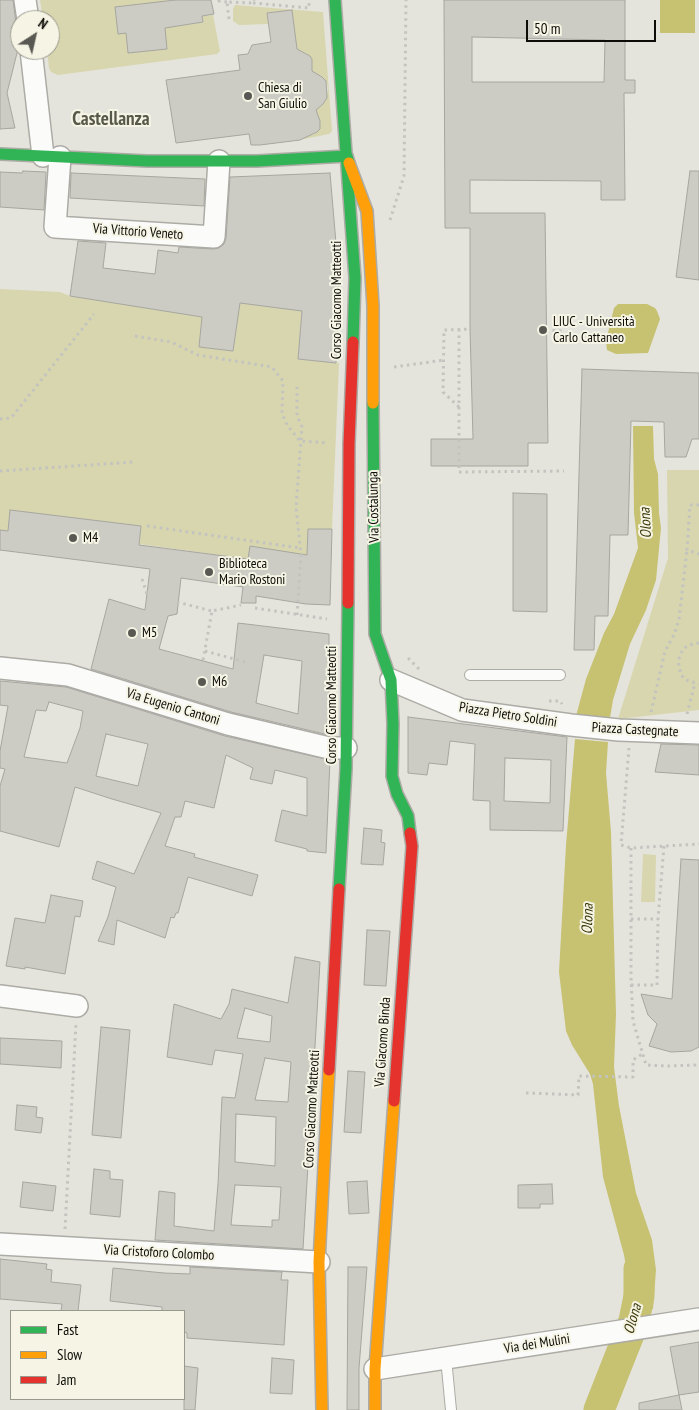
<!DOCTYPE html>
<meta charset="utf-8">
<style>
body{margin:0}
#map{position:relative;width:699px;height:1410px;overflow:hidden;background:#e5e4dc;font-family:"PT Sans Narrow",sans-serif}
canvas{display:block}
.legend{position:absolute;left:10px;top:1310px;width:175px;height:90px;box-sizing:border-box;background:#f6f5e5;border:1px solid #99988c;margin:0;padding:6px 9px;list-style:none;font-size:15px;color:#0d0c07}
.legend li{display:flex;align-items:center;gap:10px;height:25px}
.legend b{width:25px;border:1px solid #99988c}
.north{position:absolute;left:10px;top:10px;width:50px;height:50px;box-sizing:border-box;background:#f6f5e5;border:1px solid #99988c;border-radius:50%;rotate:35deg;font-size:14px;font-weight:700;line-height:20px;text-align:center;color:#0d0c07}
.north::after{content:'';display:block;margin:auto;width:18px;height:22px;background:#595852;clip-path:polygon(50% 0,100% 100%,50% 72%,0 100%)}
.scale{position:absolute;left:526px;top:20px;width:130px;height:22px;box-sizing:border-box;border:2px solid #0d0c07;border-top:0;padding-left:6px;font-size:15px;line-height:18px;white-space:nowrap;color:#0d0c07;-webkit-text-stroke:4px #f6f5e5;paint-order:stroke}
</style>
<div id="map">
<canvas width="699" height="1410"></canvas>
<ul class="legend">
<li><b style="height:6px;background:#30b455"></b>Fast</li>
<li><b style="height:6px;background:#ff9f0a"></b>Slow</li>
<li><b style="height:6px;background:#e5322d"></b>Jam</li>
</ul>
<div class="north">N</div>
<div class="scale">50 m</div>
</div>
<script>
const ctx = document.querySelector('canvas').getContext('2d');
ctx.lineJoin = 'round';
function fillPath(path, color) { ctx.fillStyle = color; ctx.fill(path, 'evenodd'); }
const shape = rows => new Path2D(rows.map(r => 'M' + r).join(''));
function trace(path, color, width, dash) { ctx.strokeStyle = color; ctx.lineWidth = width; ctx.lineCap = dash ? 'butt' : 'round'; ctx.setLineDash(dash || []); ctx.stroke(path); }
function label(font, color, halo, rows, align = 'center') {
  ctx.font = font + ' "PT Sans Narrow",sans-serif'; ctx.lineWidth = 4; ctx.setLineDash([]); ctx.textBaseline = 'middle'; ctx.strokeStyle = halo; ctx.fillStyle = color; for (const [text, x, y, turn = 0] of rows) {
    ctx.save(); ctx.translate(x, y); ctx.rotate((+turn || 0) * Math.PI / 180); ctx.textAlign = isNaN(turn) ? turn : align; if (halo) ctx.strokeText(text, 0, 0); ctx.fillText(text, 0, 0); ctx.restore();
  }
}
fillPath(shape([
 [40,0,175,0,179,26,203,22,202,16,213,15,220,51,217,54,58,75,51,72,49,68,47,50,50,50,50,20,43,20],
 [235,5,323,12,332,131,329,134,304,139,304,137,314,134,320,129,320,121,313,110,323,104,328,90,327,83,322,77,310,72,312,59,310,56,302,51,297,51,292,10,267,13,268,24,239,25,233,21,233,9],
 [0,289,60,292,70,296,203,317,199,347,233,351,240,303,302,311,298,359,339,363,332,529,308,529,307,556,251,546,248,559,139,544,141,526,10,510,8,531,0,530],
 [667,470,699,470,699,710,618,719,668,558],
 [643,854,656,855,655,902,641,902]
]), '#d8d6ae');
fillPath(shape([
 [660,0,695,0,695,33,660,33],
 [618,304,647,304,655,308,657,311,660,319,648,353,616,354,607,350,606,341,614,308],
 [633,426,653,426,654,459,658,474,659,513,661,528,656,580,646,610,630,644,613,700,610,718,576,716,586,679,604,633,614,614,638,548,634,513],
 [575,739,608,742,606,773,611,832,616,1014,614,1067,619,1106,636,1193,652,1240,656,1270,653,1309,622,1314,626,1267,624,1255,603,1177,593,1084,590,1074,572,1045,566,1031,559,972,566,845],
 [645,1336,614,1410,585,1410,611,1341]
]), '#c7c172');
trace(shape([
 [599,1410,634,1321,639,1296,639,1269]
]), '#c7c172', 31);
const building = shape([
 [0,0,13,0,19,45,7,93,15,128,0,129,0,0],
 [175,0,211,0,214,14,202,16,203,22,165,28,167,49,128,53,126,33,118,34,115,7,175,0],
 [444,0,625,0,625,80,635,80,635,93,624,93,625,200,601,200,601,181,470,180,470,213,545,213,548,443,528,443,528,466,431,466,431,439,473,439,470,329,470,228,445,228,444,0],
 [472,37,605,40,604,82,472,82,472,37],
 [292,10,297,49,310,56,312,59,312,71,322,77,326,81,327,98,323,104,316,110,320,121,320,129,317,132,300,140,260,145,251,145,249,134,176,143,166,80,240,70,238,55,248,54,252,45,271,42,267,13,292,10],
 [23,171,46,172,44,210,0,207,0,172,22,173,23,171],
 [690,171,699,171,699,280,676,277,690,171],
 [71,173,205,179,204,206,70,198,71,173],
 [330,173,339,278,336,363,298,359,302,311,240,303,233,351,199,347,202,317,70,296,78,241,106,243,103,268,155,274,158,250,178,253,179,247,213,249,219,248,224,244,226,238,230,177,330,173],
 [582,369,699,373,699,439,692,439,686,457,665,457,664,422,631,421,628,535,610,535,608,616,595,616,594,650,574,650,582,369],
 [513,493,547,494,547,612,513,611,513,493],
 [10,510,141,526,139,545,248,559,250,546,307,555,308,529,332,529,330,605,306,604,256,596,256,603,241,603,243,587,181,578,177,614,168,616,159,649,233,669,238,623,329,634,329,735,231,712,91,669,109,599,145,610,150,569,0,550,0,530,8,531,10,510],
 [264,655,302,661,298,714,256,703,264,655],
 [0,681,66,687,225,736,330,760,326,853,307,851,307,849,275,841,282,810,307,816,307,778,275,770,272,784,250,779,253,768,226,755,214,808,185,801,181,817,175,817,165,846,195,854,194,857,258,875,252,896,188,877,178,913,176,913,174,918,171,917,165,938,117,920,114,945,98,941,108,917,116,887,92,879,97,861,134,874,161,813,112,799,75,787,59,847,0,831,0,786,5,769,0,768,0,751,8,706,0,705,0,681],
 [49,702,83,711,80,728,67,763,24,757,36,710,46,711,49,702],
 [106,734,148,744,138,786,96,776,106,734],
 [408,717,567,737,563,831,490,830,490,801,473,800,475,744,450,741,447,765,429,763,427,775,408,773,408,717],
 [505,758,551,760,550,803,504,801,505,758],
 [661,744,699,745,699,775,655,772,661,744],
 [364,828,382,830,381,842,385,843,383,865,361,864,364,828],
 [681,859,699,860,699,1047,691,1051,671,1052,649,1046,657,1024,648,1015,641,994,672,999,681,859],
 [51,895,83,901,80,917,75,916,65,974,25,967,25,969,6,966,15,918,45,923,51,895],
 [367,930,390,931,386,986,364,985,367,930],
 [295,957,320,962,303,1249,155,1240,159,1191,175,1193,174,1226,214,1231,218,1184,222,1097,235,1098,243,1054,215,1050,212,1065,167,1057,174,1004,221,1019,229,1004,232,989,288,1003,295,957],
 [245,1008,272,1016,270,1042,237,1038,245,1008],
 [265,1058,291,1062,288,1102,255,1100,265,1058],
 [236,1114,276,1117,275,1166,235,1162,236,1114],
 [235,1185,281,1187,279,1220,272,1220,272,1227,231,1225,235,1185],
 [101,1027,130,1030,121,1138,92,1135,101,1027],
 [0,1038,62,1041,61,1068,0,1064,0,1038],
 [348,1071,365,1072,361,1133,344,1132,348,1071],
 [17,1105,37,1107,36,1117,43,1118,41,1133,15,1130,17,1105],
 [94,1169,110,1171,110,1179,123,1180,120,1217,90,1214,94,1169],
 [367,1181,369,1213,349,1214,347,1182,367,1181],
 [23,1182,56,1186,53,1211,20,1207,23,1182],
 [552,1184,553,1204,540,1204,540,1208,518,1208,518,1185,552,1184],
 [0,1259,47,1264,46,1269,52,1270,51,1282,81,1285,78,1311,61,1311,62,1304,0,1299,0,1259],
 [190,1267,282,1272,281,1280,288,1280,284,1345,187,1338,187,1333,184,1332,184,1311,162,1311,162,1307,110,1301,113,1268,164,1273,190,1274,190,1267],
 [348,1267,367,1267,359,1368,359,1410,347,1410,348,1267],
 [699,1342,699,1392,679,1395,670,1347,699,1342],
 [272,1358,294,1360,292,1394,270,1393,272,1358],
 [184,1366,198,1368,195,1410,184,1410,184,1366],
 [679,1395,682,1410,639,1410,639,1403,679,1395]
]);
fillPath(building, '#cccbc4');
trace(building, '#a6a6a0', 1);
const lane = shape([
 [470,675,560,675],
 [446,1358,451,1410]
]);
const street = shape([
 [25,0,28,20],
 [31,50,43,156],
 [60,157,55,227,214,237,219,161],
 [0,668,68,675,228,724,329,748,346,748],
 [391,680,462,710,571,725,619,730,699,733],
 [0,996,77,1006],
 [0,1244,319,1262],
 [375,1369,699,1319]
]);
const fast = shape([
 [335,0,355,278,353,342],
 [0,154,147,161,257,161,347,156,349,163],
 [373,403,375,634,391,680,393,724,392,776,397,794,408,816,410,833],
 [339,889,346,769,348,603]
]);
const slow = shape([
 [349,163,367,211,373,306,373,403],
 [322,1410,319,1262,329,1070],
 [375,1410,375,1369,394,1101]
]);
const jam = shape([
 [348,603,349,444,353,342],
 [329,1070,339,889],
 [394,1101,412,846,410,833]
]);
trace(lane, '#acaba5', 12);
trace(street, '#acaba5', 24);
trace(fast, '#acaba5', 14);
trace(slow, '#acaba5', 14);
trace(jam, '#acaba5', 14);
trace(shape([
 [219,0,219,1,227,2],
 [253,3,309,8,309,0],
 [229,19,227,2,253,3,254,0],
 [390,220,404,176,406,0],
 [459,329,459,472,564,471],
 [546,330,562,331],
 [135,336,171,342,198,355,272,367,283,381,282,413,287,425,300,441,328,443],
 [394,367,444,360],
 [459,407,443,392,444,330,470,329],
 [0,419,11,418,94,314],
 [0,471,134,462],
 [699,505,690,505,687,550,699,554],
 [147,526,300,548],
 [142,579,147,594],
 [177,602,212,611],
 [255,608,327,619],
 [297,615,301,555,296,507,302,427,297,416,297,387],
 [699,643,689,645,683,649,678,661,681,675,686,680,699,684],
 [205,651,245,662],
 [408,658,421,671],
 [203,660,212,611,241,605],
 [549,701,560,701,562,704],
 [651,712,665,651,674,635,679,619,687,550],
 [687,714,695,683],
 [629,748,621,845,631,848,699,844],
 [631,848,631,978,633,1021,646,1065,668,1066,695,1065,699,1062],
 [631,919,658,919,664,846],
 [631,985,657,985,658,919],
 [526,1093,578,1095,579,1076,633,1077,633,1060,642,1054],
 [65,1229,76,1023]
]), '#c3c3c0', 3, [2.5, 4]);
trace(lane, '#fbfbfa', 10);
trace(street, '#fbfbfa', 21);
trace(fast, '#30b455', 11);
trace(slow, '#ff9f0a', 11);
trace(jam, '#e5322d', 11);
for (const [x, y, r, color] of [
 [248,96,5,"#595852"],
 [543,330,5,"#595852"],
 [73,538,5,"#595852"],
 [209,572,5,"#595852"],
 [132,633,5,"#595852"],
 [202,682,5,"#595852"]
]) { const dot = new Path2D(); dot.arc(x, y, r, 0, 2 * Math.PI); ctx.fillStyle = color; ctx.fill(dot); trace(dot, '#f6f5e5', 2); }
label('14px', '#0d0c07', '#f6f5e5', [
 ["Chiesa di",258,88],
 ["San Giulio",258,104],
 ["LIUC - Università",553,322],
 ["Carlo Cattaneo",553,338],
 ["M4",83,538],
 ["Biblioteca",219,564],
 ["Mario Rostoni",219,580],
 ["M5",142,633],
 ["M6",212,682]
], 'left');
label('14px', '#0d0c07', '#f6f5e5', [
 ["Via Vittorio Veneto",138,232,4],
 ["Corso Giacomo Matteotti",337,300,-90],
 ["Via Costalunga",374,507,-91],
 ["Corso Giacomo Matteotti",332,705,-90],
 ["Via Eugenio Cantoni",173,707,17],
 ["Piazza Pietro Soldini",508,715,9],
 ["Piazza Castegnate",635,730,3],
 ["Via Giacomo Binda",383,1042,-86],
 ["Corso Giacomo Matteotti",312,1109,-87],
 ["Via Cristoforo Colombo",159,1253,3],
 ["Via dei Mulini",537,1344,-9]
]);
label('italic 15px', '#3d3a0b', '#f6f5e5', [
 ["Olona",646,523,-93],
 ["Olona",588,919,-88],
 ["Olona",633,1319,-74]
]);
label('bold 19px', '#58584a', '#f6f5e5', [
 ["Castellanza",111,120]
]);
</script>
